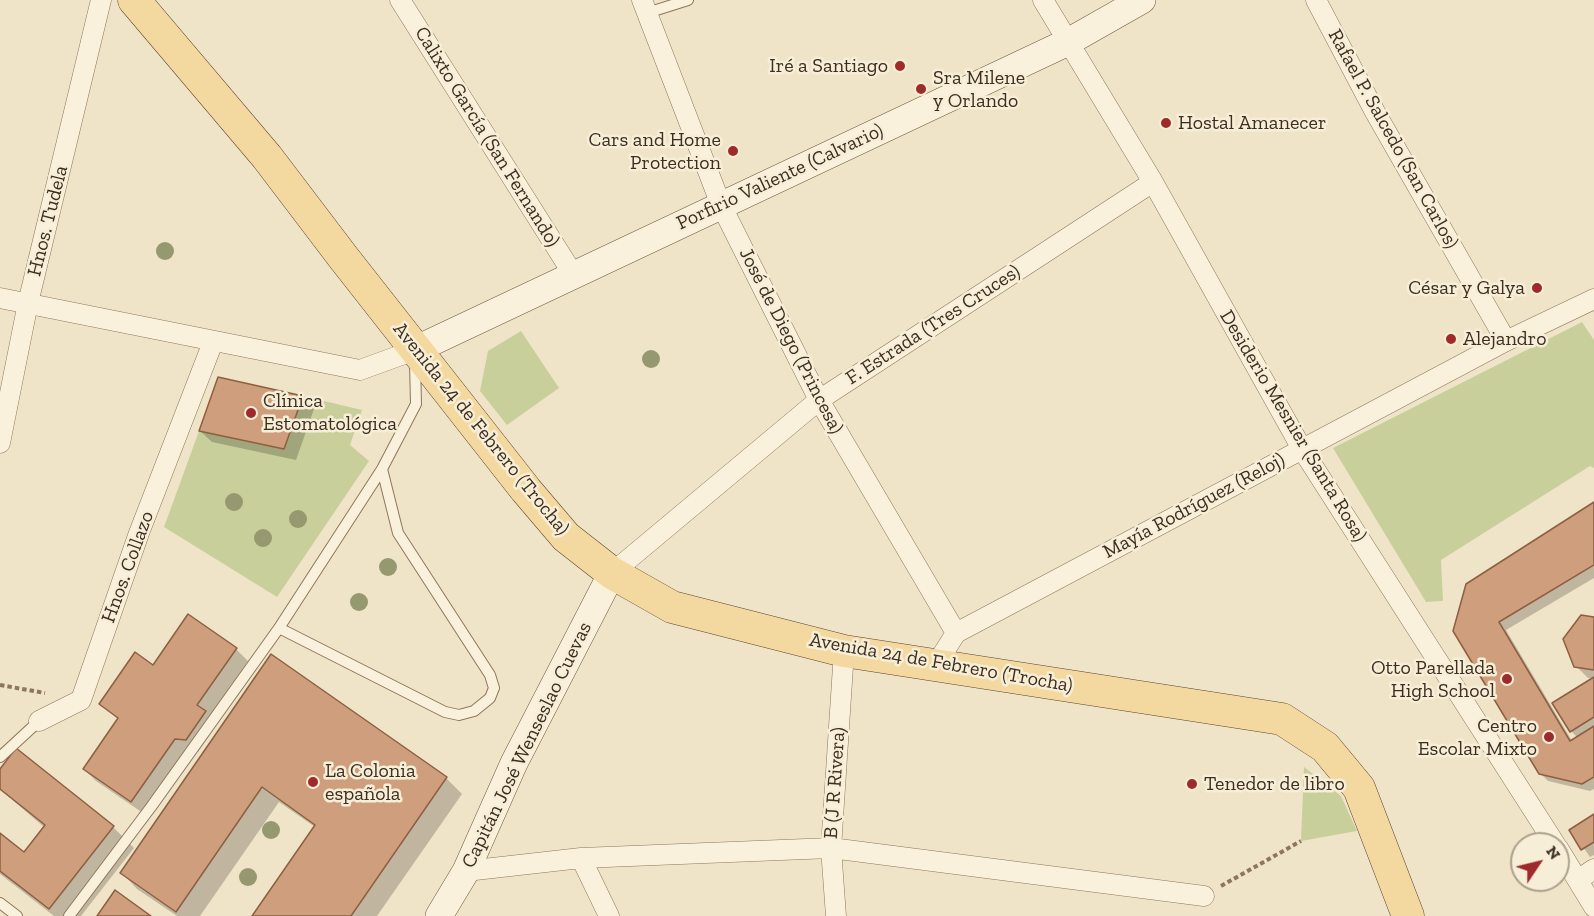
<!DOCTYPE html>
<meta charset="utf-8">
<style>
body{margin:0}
#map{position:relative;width:1594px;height:916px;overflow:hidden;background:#f0e4c8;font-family:"Zilla Slab",serif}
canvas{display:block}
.north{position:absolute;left:1510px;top:832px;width:60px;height:60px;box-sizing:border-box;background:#f7eed8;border:2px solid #ada18e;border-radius:50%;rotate:55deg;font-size:16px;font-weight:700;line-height:24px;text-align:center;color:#3d2e20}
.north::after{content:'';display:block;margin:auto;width:21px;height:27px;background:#9e2a2b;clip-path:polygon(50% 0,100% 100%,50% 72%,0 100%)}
</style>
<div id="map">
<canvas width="1594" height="916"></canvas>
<div class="north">N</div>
</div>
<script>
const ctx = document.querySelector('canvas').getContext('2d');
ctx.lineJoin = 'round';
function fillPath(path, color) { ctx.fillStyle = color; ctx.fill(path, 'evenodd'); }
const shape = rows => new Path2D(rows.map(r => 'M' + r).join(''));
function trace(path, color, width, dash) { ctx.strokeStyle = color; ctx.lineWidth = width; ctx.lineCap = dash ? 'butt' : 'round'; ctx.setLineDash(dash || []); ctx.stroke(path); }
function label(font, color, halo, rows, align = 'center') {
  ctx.font = font + ' "Zilla Slab",serif'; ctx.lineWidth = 5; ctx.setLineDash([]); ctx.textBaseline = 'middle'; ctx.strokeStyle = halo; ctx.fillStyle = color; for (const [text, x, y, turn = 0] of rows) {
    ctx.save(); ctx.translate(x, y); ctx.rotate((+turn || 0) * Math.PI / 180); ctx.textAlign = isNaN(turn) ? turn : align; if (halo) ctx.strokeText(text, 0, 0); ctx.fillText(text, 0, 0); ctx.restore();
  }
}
fillPath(shape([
 [1582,322,1594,340,1594,468,1590,466,1441,560,1443,601,1426,602,1333,448],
 [521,331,559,388,507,425,480,391,488,351],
 [303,396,362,410,350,445,369,461,277,597,164,527,199,431,283,449],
 [1304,767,1341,796,1357,831,1301,841]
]), '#c9cf9b');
fillPath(shape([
 [302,397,314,409,296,460,212,442,200,431],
 [1594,504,1594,578,1506,630,1572,741,1578,738,1571,731,1594,679,1588,678,1576,666,1594,618,1594,789,1590,791,1548,781,1540,773,1455,630],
 [236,649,248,661,209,717,217,724,198,752,187,750,143,813,96,781,84,769,119,720,101,704,153,667],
 [272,657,446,778,462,794,377,916,254,916,315,827,279,802,200,916,177,916,137,889,122,873],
 [0,771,113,827,134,848,81,916,54,916,0,874,0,835,24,854,45,828,0,789],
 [1594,816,1594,855,1590,857,1571,830]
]), '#0003');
const building = shape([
 [218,377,303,396,284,449,199,431,218,377],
 [1594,502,1594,565,1499,622,1570,741,1594,726,1594,777,1582,784,1539,774,1453,631,1466,584,1594,502],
 [188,614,237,648,197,705,206,711,186,740,175,739,131,802,83,769,118,718,99,704,135,652,153,665,188,614],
 [1581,615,1594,617,1594,670,1574,667,1563,639,1581,615],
 [271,654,447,777,351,916,252,916,315,825,262,787,176,912,120,873,271,654],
 [1594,677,1594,717,1570,732,1552,703,1594,677],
 [16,748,114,826,49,909,0,871,0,833,24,852,45,825,0,789,0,769,16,748],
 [1594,814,1594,842,1581,850,1569,830,1594,814],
 [115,890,151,916,97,916,115,890]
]);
fillPath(building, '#cf9f7d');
trace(building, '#8d5f41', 1.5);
const lane = shape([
 [647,13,688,0],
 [279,628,445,712,459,715,474,711,490,698,494,688,490,675,398,533,382,469],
 [0,757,39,721],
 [0,903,17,916],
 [69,916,151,807,279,628,382,469,416,404,415,363]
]);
const street = shape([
 [400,0,573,274],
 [642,0,721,205,819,400,956,633,937,663],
 [1043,0,1153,182,1302,449,1555,844],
 [1316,0,1375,112,1506,341],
 [0,298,360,370,415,350],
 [0,443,28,303,101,0],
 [612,573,819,400,1153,182],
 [956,633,1506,341,1594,299],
 [39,721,81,700,139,533,213,342],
 [1558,848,1594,907],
 [581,858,609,916],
 [466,871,581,858,831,848,1204,896],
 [1578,880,1594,869],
 [836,916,831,848,844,651]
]);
const secondary = shape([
 [415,350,1068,42,1142,0],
 [439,916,466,871,514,763,612,573]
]);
const primary = shape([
 [134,0,267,157,343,257,526,490,566,537,612,573,672,607,844,651,1282,719,1325,747,1359,788,1408,916]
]);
trace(lane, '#8d765c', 12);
trace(street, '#8d765c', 21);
trace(secondary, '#6f573f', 28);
trace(primary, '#5b4430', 33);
trace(shape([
 [0,685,45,693],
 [1221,886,1301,841]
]), '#8d765c', 4, [4.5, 3]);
trace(lane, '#faf1dc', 10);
trace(street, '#faf1dc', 20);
trace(secondary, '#faf1dc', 27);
trace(primary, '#f3d9a0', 32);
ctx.fillStyle = '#96986f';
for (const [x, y] of [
 [165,251],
 [651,359],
 [234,502],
 [298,519],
 [263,538],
 [388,567],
 [359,602],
 [271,830],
 [248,877]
]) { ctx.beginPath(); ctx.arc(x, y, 9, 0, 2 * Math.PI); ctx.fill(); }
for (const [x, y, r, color] of [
 [900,66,6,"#9e2a2b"],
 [921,89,6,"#9e2a2b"],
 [1166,123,6,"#9e2a2b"],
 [733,151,6,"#9e2a2b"],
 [1537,288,6,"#9e2a2b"],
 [1451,339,6,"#9e2a2b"],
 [251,413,6,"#9e2a2b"],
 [1507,679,6,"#9e2a2b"],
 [1549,737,6,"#9e2a2b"],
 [313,782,6,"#9e2a2b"],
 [1192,784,6,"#9e2a2b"]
]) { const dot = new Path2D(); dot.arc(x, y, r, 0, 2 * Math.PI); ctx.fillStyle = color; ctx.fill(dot); trace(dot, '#f7eed8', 2); }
label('20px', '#3d2e20', '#f7eed8', [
 ["Iré a Santiago",888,66,"right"],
 ["Sra Milene",933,78],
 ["y Orlando",933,101],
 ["Hostal Amanecer",1178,123],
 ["Cars and Home",721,140,"right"],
 ["Protection",721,163,"right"],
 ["César y Galya",1525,288,"right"],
 ["Alejandro",1463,339],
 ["Clínica",263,401],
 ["Estomatológica",263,424],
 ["Otto Parellada",1495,668,"right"],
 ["High School",1495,691,"right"],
 ["Centro",1537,726,"right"],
 ["Escolar Mixto",1537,749,"right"],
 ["La Colonia",325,771],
 ["española",325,794],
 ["Tenedor de libro",1204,784]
], 'left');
label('20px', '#3d2e20', '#f7eed8', [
 ["Calixto García (San Fernando)",487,137,58],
 ["Rafael P. Salcedo (San Carlos)",1393,139,61],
 ["Porfirio Valiente (Calvario)",780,177,-25],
 ["Hnos. Tudela",48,221,-76],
 ["F. Estrada (Tres Cruces)",933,325,-33],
 ["José de Diego (Princesa)",791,341,63],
 ["Desiderio Mesnier (Santa Rosa)",1293,426,59],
 ["Avenida 24 de Febrero (Trocha)",481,429,51],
 ["Mayía Rodríguez (Reloj)",1194,506,-28],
 ["Hnos. Collazo",128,567,-70],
 ["Avenida 24 de Febrero (Trocha)",941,663,10],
 ["Capitán José Wenseslao Cuevas",527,745,-64],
 ["B (J R Rivera)",835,783,-86]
]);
</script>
